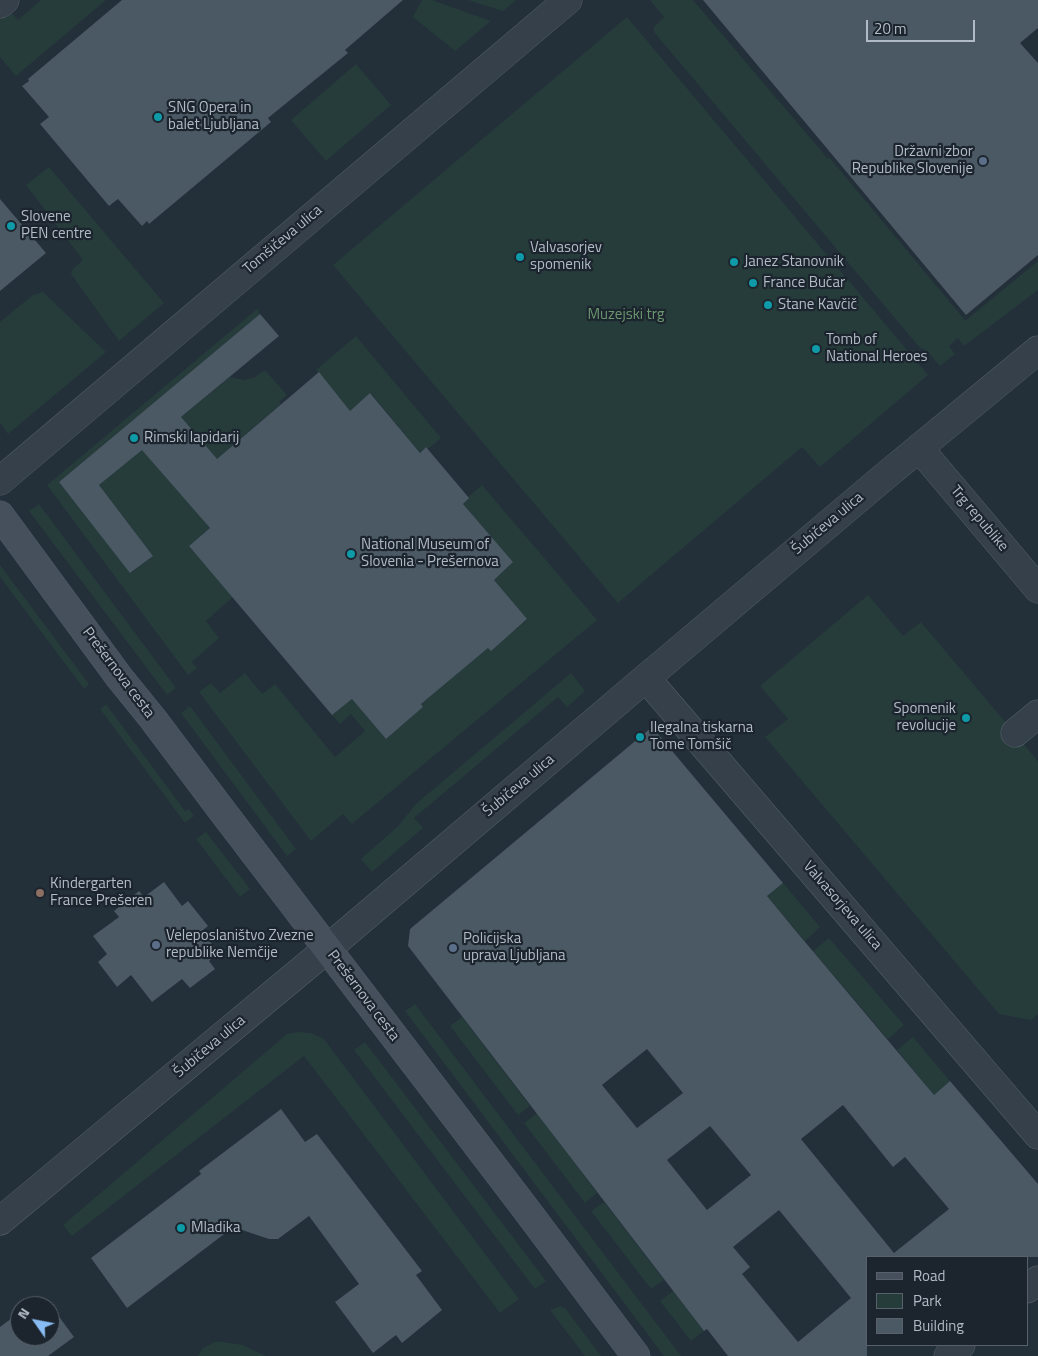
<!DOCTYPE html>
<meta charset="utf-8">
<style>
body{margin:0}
#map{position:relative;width:1038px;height:1356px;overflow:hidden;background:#232f39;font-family:"Titillium Web",sans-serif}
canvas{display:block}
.legend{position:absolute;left:866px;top:1256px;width:162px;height:90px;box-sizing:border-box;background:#1c252e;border:1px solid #58616b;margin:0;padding:6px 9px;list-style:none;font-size:15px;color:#b1bbc6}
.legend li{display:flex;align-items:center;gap:10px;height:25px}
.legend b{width:25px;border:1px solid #58616b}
.north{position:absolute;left:10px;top:1296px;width:50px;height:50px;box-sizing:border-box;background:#1c252e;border:1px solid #58616b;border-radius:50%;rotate:303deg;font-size:14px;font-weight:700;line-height:20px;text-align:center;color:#b1bbc6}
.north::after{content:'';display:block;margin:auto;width:18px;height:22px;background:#89bcf3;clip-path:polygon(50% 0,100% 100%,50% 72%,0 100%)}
.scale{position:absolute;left:866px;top:20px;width:109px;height:22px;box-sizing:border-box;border:2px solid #b1bbc6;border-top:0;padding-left:6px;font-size:15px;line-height:18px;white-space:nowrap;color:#b1bbc6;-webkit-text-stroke:4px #1c252e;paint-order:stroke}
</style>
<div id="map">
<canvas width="1038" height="1356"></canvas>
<ul class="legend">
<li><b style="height:6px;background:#45505c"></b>Road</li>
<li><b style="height:14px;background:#263c3b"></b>Park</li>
<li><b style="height:14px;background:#4b5965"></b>Building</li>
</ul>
<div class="north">N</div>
<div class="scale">20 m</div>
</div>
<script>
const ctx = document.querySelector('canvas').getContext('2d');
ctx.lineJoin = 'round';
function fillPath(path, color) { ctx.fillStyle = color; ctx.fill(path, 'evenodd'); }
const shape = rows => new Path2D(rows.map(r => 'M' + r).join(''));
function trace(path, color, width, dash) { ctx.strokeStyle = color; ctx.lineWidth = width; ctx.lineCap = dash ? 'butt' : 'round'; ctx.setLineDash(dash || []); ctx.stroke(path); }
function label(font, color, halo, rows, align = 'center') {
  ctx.font = font + ' "Titillium Web",sans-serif'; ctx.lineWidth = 4.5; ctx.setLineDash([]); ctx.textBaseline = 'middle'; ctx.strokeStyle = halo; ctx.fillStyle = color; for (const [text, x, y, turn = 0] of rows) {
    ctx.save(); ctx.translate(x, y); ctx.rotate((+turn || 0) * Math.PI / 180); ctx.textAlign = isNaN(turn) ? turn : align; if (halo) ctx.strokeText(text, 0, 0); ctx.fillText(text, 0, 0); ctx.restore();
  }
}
fillPath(shape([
 [41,0,106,0,16,76,0,57,0,18,9,10,18,20],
 [422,0,432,0,491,21,455,51,413,17],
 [468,0,516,0,503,11],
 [650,0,693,0,823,153,822,155,824,154,827,159,829,157,964,319,965,321,1038,261,1038,290,964,346,958,338,949,346,955,354,940,366,926,350,920,348,654,32,654,27,664,17],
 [627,17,928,375,820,467,802,447,618,603,333,265],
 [356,64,391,105,326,161,291,120],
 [49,167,164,303,119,341,71,274,73,269,83,260,26,185],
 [43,292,106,352,8,434,0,423,0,322,33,295],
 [257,309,260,314,59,482,131,573,153,556,99,485,230,377,244,380,255,377,265,370,287,395,279,402,281,404,217,459,176,488,210,528,189,546,233,597,206,621,219,638,192,662,197,668,188,675,47,485],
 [356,336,441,438,428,449,426,447,420,453,371,393,350,411,316,370],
 [482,485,597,620,352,824,343,814,311,841,199,692,211,683,220,693,245,673,262,694,275,684,335,757,365,731,351,714,340,724,332,715,352,699,386,739,423,707,421,704,488,648,491,650,527,620,494,580,513,562,463,504,469,498,468,497],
 [39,504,176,688,167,695,29,511],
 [0,565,89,684,84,689,0,577],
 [868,595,903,636,921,622,1038,761,1038,1014,1031,1020,999,1014,765,737,788,719,760,686],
 [571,673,585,691,567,707,558,697,414,818,423,828,372,872,361,859,398,826,417,803],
 [106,704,185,811,189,809,194,816,185,823,100,709],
 [190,706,296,849,287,856,181,713],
 [206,832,250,889,240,897,196,839],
 [783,883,820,927,805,941,767,896],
 [829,938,904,1025,888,1039,813,951],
 [415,1004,681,1356,664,1356,405,1011],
 [462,1017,530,1106,518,1115,450,1026],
 [298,1032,311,1033,324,1039,519,1299,500,1313,304,1056,72,1236,63,1225,287,1034],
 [913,1037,950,1081,934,1095,897,1050],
 [365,1042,546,1281,535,1289,354,1050],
 [537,1113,597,1193,585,1203,524,1123],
 [604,1202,664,1280,651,1289,591,1211],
 [673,1291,704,1331,691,1341,660,1301],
 [560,1306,565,1308,601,1356,585,1356,550,1310],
 [215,1342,222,1342,243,1345,266,1356,198,1356,203,1348]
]), '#263c3b');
fillPath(shape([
 [122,0,403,0,345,50,348,53,268,118,271,122,149,224,147,221,142,226,118,199,109,206,40,124,49,117,22,86,29,81,28,79],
 [703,0,1038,0,1038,28,1020,43,1038,63,1038,255,966,315],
 [0,199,46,253,0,291],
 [260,314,279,336,181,417,217,459,319,372,350,411,370,393,420,453,426,447,469,498,463,504,513,562,494,580,527,619,491,651,488,648,421,704,423,707,386,739,352,699,332,715,189,546,210,528,142,450,99,485,153,556,130,573,59,482],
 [652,727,783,883,767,896,795,930,934,1095,950,1081,1038,1184,1038,1257,867,1257,867,1356,728,1356,707,1329,704,1331,408,946,410,929],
 [647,1049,683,1093,637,1128,602,1085],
 [843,1105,893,1167,905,1157,949,1209,894,1253,801,1139],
 [710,1126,751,1175,707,1210,667,1160],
 [779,1210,851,1298,798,1342,742,1274,750,1267,733,1247],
 [164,882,182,906,188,901,208,926,202,931,219,953,209,961,215,969,190,988,182,979,152,1002,131,975,117,987,98,962,107,954,93,936,119,917,114,911,139,891,144,897],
 [281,1109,305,1142,317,1134,422,1271,416,1275,442,1310,402,1343,396,1335,373,1353,335,1302,359,1284,309,1216,278,1239,269,1239,239,1229,236,1225,127,1308,91,1258,201,1174,199,1171],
 [49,1303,74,1337,48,1356,0,1356,0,1327,20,1312,20,1336,50,1336,50,1306,45,1306]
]), '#4b5965');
const pedestrian = shape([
 [0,4,5,0],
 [919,448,1038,589],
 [1015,733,1038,714]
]);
const minor = shape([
 [0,481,568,0],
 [646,678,1038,1135],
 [1027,1289,1038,1280],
 [948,1356,961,1345]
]);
const tertiary = shape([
 [659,667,884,477,1038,350],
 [0,1221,327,949,654,671]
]);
const secondary = shape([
 [0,515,119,677,153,719,220,808,525,1208,636,1356]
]);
trace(pedestrian, '#545e67', 29);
trace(minor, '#545e67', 29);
trace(tertiary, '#545e67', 29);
trace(secondary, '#545e67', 29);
trace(pedestrian, '#36404a', 28);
trace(minor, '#36404a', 28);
trace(tertiary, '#36404a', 28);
trace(secondary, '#45505c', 28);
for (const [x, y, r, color] of [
 [158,117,5,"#0f9aa8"],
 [983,161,5,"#5c6f8a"],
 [11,226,5,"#0f9aa8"],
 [520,257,5,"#0f9aa8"],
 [734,262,5,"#0f9aa8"],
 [753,283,5,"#0f9aa8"],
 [768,305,5,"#0f9aa8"],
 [816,349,5,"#0f9aa8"],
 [134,438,5,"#0f9aa8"],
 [351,554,5,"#0f9aa8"],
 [966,718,5,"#0f9aa8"],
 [640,737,5,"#0f9aa8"],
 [40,893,5,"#8d6e63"],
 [156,945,5,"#5c6f8a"],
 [453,948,5,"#5c6f8a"],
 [181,1228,5,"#0f9aa8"]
]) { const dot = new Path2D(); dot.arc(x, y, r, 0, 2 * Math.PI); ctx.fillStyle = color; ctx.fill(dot); trace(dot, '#1c252e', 2); }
label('15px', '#b1bbc6', '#1c252e', [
 ["SNG Opera in",168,108],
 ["balet Ljubljana",168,125],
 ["Državni zbor",973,152,"right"],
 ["Republike Slovenije",973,169,"right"],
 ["Slovene",21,217],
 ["PEN centre",21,234],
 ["Valvasorjev",530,248],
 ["spomenik",530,265],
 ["Janez Stanovnik",744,262],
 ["France Bučar",763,283],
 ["Stane Kavčič",778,305],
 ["Tomb of",826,340],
 ["National Heroes",826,357],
 ["Rimski lapidarij",144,438],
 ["National Museum of",361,545],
 ["Slovenia - Prešernova",361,562],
 ["Spomenik",956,709,"right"],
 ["revolucije",956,726,"right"],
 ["Ilegalna tiskarna",650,728],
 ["Tome Tomšič",650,745],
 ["Kindergarten",50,884],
 ["France Prešeren",50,901],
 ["Veleposlaništvo Zvezne",166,936],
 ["republike Nemčije",166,953],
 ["Policijska",463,939],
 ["uprava Ljubljana",463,956],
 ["Mladika",191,1228]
], 'left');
label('15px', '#b1bbc6', '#1c252e', [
 ["Tomšičeva ulica",283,240,-40],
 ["Trg republike",979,519,50],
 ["Šubičeva ulica",828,524,-40],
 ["Prešernova cesta",118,673,53],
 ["Šubičeva ulica",519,786,-40],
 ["Valvasorjeva ulica",842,906,49],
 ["Prešernova cesta",363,996,53],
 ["Šubičeva ulica",210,1047,-40]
]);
label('15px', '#6a966f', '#1c252e', [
 ["Muzejski trg",626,315]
]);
</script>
